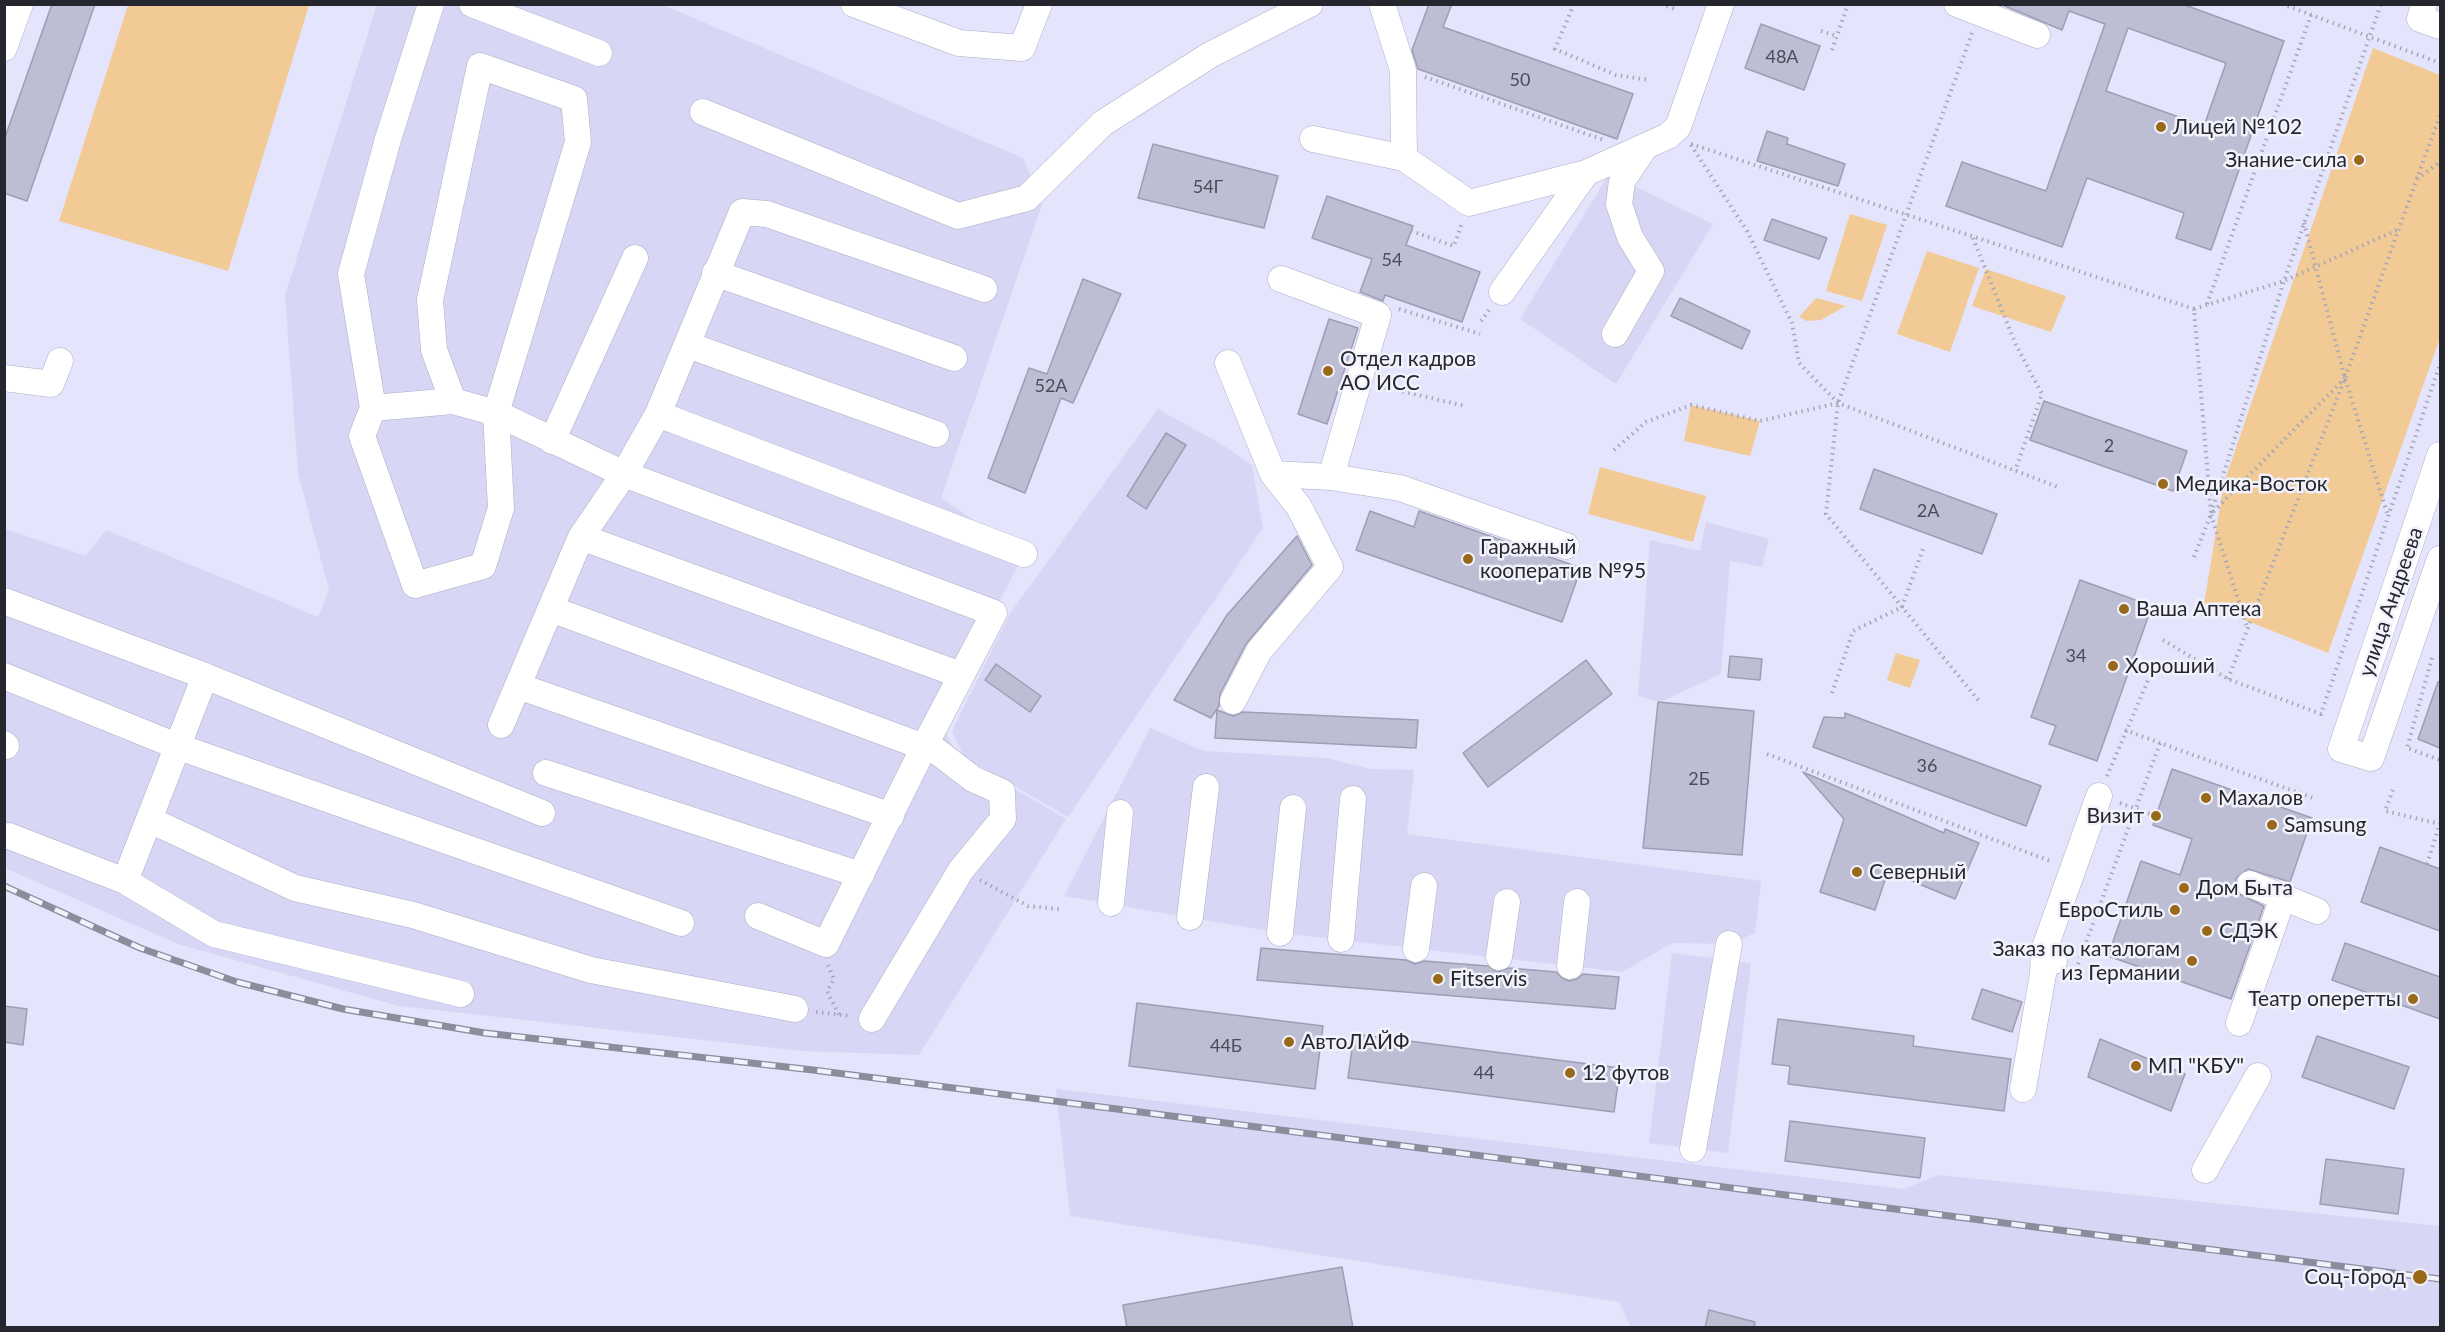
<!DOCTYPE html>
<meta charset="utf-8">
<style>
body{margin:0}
#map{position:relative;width:2445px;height:1332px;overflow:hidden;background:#e4e4fc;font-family:Lato,sans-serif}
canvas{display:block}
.frame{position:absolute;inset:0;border:6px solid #26262f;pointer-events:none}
</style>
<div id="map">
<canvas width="2445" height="1332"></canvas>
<div class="frame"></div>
</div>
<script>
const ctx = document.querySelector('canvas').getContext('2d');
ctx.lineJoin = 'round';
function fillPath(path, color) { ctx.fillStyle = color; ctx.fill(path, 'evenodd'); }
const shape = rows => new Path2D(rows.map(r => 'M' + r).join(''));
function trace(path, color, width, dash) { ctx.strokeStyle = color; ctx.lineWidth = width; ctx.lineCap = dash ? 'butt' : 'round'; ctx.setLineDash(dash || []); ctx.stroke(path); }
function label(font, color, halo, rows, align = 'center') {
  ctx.font = font + ' Lato,sans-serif'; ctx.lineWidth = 5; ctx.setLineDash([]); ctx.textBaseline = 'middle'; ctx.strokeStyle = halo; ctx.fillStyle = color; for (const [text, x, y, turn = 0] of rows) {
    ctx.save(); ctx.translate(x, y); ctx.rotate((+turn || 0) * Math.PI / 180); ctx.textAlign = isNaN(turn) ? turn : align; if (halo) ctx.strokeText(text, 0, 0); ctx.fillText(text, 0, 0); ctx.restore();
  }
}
fillPath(shape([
 [377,5,663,5,1023,158,1042,205,941,498,1024,554,961,675,943,726,956,754,1066,819,919,1055,802,1051,399,1006,178,944,5,868,5,529,86,556,106,530,318,617,329,590,298,473,285,295],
 [1609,174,1713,224,1616,384,1520,319],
 [1158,409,1223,445,1252,465,1263,528,1068,817,964,757,952,731,1011,612],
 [1706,522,1769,539,1762,567,1730,561,1721,674,1660,702,1638,696,1650,540,1700,551],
 [1150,728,1204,751,1326,758,1372,769,1414,770,1407,834,1761,881,1755,933,1729,944,1672,943,1622,972,1280,933,1064,896],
 [1672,953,1751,963,1728,1153,1649,1143],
 [1056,1089,1904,1189,1938,1175,2440,1226,2440,1327,1631,1327,1619,1302,1070,1216]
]), '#d7d6f5');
fillPath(shape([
 [128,5,309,5,228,271,59,221],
 [2373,48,2440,75,2440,338,2328,653,2204,604,2224,483],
 [1850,214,1887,225,1862,301,1826,291],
 [1927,251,1979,268,1950,352,1897,334],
 [1986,269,2066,296,2051,332,1972,306],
 [1816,298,1846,306,1821,320,1807,321,1799,317],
 [1691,405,1760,421,1750,456,1684,441],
 [1600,467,1706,496,1693,542,1588,514],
 [1896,653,1920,660,1910,688,1887,680]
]), '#f2ca95');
const building = shape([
 [52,4,95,4,27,201,4,193,4,140,52,4],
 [1429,4,1452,4,1443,27,1633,94,1617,139,1418,69,1412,50,1429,4],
 [2000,4,2182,4,2284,41,2211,250,2176,238,2184,213,2087,178,2062,247,1946,206,1962,162,2046,191,2105,24,2069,11,2062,30,2000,4],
 [2128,28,2226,63,2204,126,2106,91,2128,28],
 [1761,24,1820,46,1804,90,1745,68,1761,24],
 [1767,131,1788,138,1787,144,1845,164,1838,186,1757,161,1767,131],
 [1153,144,1278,176,1264,228,1138,198,1153,144],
 [1327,196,1413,226,1406,245,1480,272,1462,322,1385,295,1383,301,1360,292,1372,259,1312,238,1327,196],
 [1772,219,1827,238,1819,259,1764,240,1772,219],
 [1083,279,1121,294,1073,403,1061,398,1025,493,988,478,1029,368,1047,374,1083,279],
 [1680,298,1750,331,1742,349,1671,316,1680,298],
 [1329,319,1358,328,1327,424,1298,414,1329,319],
 [2044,401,2187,451,2173,491,2030,440,2044,401],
 [1166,433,1186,445,1146,509,1127,496,1166,433],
 [1874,469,1997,514,1982,554,1860,509,1874,469],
 [1370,511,1414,527,1419,511,1581,568,1562,622,1356,550,1370,511],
 [1297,536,1312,565,1246,644,1220,694,1219,706,1211,718,1174,700,1227,615,1297,536],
 [2080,580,2152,606,2097,761,2049,744,2056,726,2031,717,2080,580],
 [1730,656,1762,659,1760,680,1728,677,1730,656],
 [1586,660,1612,694,1488,787,1463,753,1586,660],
 [996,664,1041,696,1030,712,985,680,996,664],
 [2438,682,2440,682,2440,748,2418,739,2438,682],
 [1658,702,1754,711,1742,855,1643,848,1658,702],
 [1217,710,1233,716,1243,712,1418,720,1416,748,1215,738,1217,710],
 [1845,713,2041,786,2026,826,1813,747,1824,717,1845,718,1845,713],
 [2172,769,2312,818,2290,882,2248,869,2236,878,2235,886,2239,894,2264,906,2231,999,2108,956,2141,861,2180,875,2192,839,2153,825,2172,769],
 [1803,772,1944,833,1945,829,1979,843,1955,899,1888,871,1875,910,1820,892,1844,819,1803,772],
 [2380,847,2440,869,2440,931,2361,902,2380,847],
 [2345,943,2440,977,2440,1019,2332,980,2345,943],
 [1261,948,1406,960,1415,964,1424,961,1488,966,1497,972,1509,968,1556,972,1562,978,1569,981,1577,979,1583,974,1619,977,1615,1009,1257,980,1261,948],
 [1982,989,2022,1002,2012,1032,1972,1019,1982,989],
 [1137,1003,1323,1026,1315,1089,1129,1066,1137,1003],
 [4,1006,27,1009,23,1045,4,1042,4,1006],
 [1778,1019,1914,1036,1913,1046,2011,1059,2004,1111,1788,1084,1790,1066,1772,1064,1778,1019],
 [1354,1034,1620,1068,1614,1112,1348,1078,1354,1034],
 [2317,1036,2409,1067,2394,1109,2302,1077,2317,1036],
 [2100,1039,2185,1074,2171,1111,2088,1077,2100,1039],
 [1790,1121,1925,1138,1920,1178,1785,1161,1790,1121],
 [2326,1159,2404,1169,2398,1214,2320,1204,2326,1159],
 [1342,1267,1353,1328,1127,1328,1123,1305,1342,1267],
 [1709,1310,1755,1322,1754,1328,1705,1328,1709,1310]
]);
fillPath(building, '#bdbdd4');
trace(building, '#9e9db4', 1.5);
const minor = shape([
 [431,4,388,139,351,274,373,408,453,401,496,413,624,474,994,613,926,743,973,779,1002,792,1003,819,961,870,872,1019],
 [472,4,599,53],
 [854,4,959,43,1022,48,1039,4],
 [1382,4,1403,70,1404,158],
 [1957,4,2037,35],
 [2424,4,2420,19,2440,26],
 [4,48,20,4],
 [703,112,958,216,1027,198,1103,123,1210,55,1310,4],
 [1313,139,1404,158,1469,203,1586,173],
 [715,273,954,358],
 [1281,279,1378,315,1331,477],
 [1502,292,1586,173,1668,136,1678,127,1721,4],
 [1615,334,1651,271,1630,237,1619,204,1622,181,1645,147],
 [688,345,936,434],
 [1228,363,1273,474,1331,477,1400,488,1566,546],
 [4,378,51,384,60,361],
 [373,408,362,436,415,585,483,566,501,508,496,413,578,142,574,99,480,66,430,300,434,350,453,401],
 [658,414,1024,554],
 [552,441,635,258],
 [2440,455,2341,749,2371,758,2440,559],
 [581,537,961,675],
 [4,601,205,676,542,813],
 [551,609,924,747],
 [4,676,179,747,681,923],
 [518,686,891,816],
 [1233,701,1259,651,1330,567,1299,507,1273,474],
 [501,725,581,537,624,474,658,414,742,212,767,214,984,289],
 [4,744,6,746],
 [546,773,861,875],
 [150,820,295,888,413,915,591,970,795,1009],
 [9,836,125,881,205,676],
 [125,881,214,934,461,994],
 [2250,884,2317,911],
 [1111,903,1120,813],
 [758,916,826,944,926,743],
 [1190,917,1206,787],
 [1280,933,1293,808],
 [1341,939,1353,799],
 [1416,949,1424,886],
 [1499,957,1507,902],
 [2054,961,2044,950,2099,796],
 [1570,966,1577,902],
 [2239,1023,2283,897],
 [2023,1089,2043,974,2044,950],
 [1693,1149,1729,944],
 [2205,1170,2258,1076]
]);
trace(minor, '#aeadc4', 27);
trace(shape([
 [1574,4,1555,49,1616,75,1649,80],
 [1661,4,1678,10],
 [2282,4,2440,63],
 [1821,31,1837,36],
 [1972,33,1838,403,1826,514,1979,701],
 [1832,50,1848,4],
 [1425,77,1604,140],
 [1691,144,2194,309],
 [1691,145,1747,231,1792,323,1799,363,1838,403,2058,487],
 [2417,179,2440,162],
 [2304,223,2345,378,2388,516],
 [1411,231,1454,246,1462,223],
 [1973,238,2016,345,2042,394,2015,471],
 [2207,304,2311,15],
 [1399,309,1480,334],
 [1481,321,1490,309],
 [2345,378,2211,514,2284,281,2381,4],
 [1379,386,1465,406],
 [1614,450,1646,422,1691,405,1760,421,1838,403],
 [2211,515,2247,627],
 [2194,557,2211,514,2194,309,2284,281,2397,230],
 [2163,640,2228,679,2321,714,2440,364],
 [2432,658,2407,748,2440,760],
 [2228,679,2345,378,2440,115],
 [1832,693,1853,631,1902,607,1923,549],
 [2125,730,2160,743],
 [1767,754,2053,862],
 [2107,776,2149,678],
 [2393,790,2385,811,2440,824],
 [2120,803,2156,816],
 [2427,864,2440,823],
 [980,880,1028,906,1059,909],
 [2078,964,2160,743,2313,798],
 [828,965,834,979,827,991,839,1015],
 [816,1012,850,1016]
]), '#a6a6b9', 4, [1.5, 4.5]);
trace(minor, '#fff', 26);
const rail = shape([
 [4,886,140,948,237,982,343,1009,485,1033,813,1070,2440,1279]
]);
trace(rail, '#8c8c9d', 7);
trace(rail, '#f2f2fc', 4.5, [14]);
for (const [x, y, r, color] of [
 [2161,127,6,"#986919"],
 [2359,160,6,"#986919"],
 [1328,371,6,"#986919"],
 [2163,484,6,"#986919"],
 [1468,559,6,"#986919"],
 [2124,609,6,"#986919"],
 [2113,666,6,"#986919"],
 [2206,798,6,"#986919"],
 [2156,816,6,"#986919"],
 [2272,825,6,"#986919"],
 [1857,872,6,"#986919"],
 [2184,888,6,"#986919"],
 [2175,910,6,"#986919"],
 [2207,931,6,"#986919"],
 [2192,961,6,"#986919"],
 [1438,979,6,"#986919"],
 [2413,999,6,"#986919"],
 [1289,1042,6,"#986919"],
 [2136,1066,6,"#986919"],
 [1570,1073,6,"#986919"],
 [2420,1277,8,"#986919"]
]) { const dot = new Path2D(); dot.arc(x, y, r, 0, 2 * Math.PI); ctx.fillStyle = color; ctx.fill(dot); trace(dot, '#f2f2fc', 2); }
label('18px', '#4c4c58', null, [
 ["48А",1782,57],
 ["50",1520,80],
 ["54Г",1208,187],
 ["54",1392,260],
 ["52А",1051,386],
 ["2",2109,446],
 ["2А",1928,511],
 ["34",2076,656],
 ["36",1927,766],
 ["2Б",1699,779],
 ["44Б",1226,1046],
 ["44",1484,1073]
]);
label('21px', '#26262f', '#f2f2fc', [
 ["Лицей №102",2173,127],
 ["Знание-сила",2347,160,"right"],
 ["Отдел кадров",1340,359],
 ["АО ИСС",1340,383],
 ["Медика-Восток",2175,484],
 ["Гаражный",1480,547],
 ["кооператив №95",1480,571],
 ["Ваша Аптека",2136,609],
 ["Хороший",2125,666],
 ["Махалов",2218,798],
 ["Визит",2144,816,"right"],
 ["Samsung",2284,825],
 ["Северный",1869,872],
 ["Дом Быта",2196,888],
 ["ЕвроСтиль",2163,910,"right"],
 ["СДЭК",2219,931],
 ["Заказ по каталогам",2180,949,"right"],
 ["из Германии",2180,973,"right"],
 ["Fitservis",1450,979],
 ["Театр оперетты",2401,999,"right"],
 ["АвтоЛАЙФ",1301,1042],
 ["МП \"КБУ\"",2148,1066],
 ["12 футов",1582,1073],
 ["Соц-Город",2406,1277,"right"]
], 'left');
label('21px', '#26262f', '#f2f2fc', [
 ["улица Андреева",2391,602,-71]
]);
</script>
